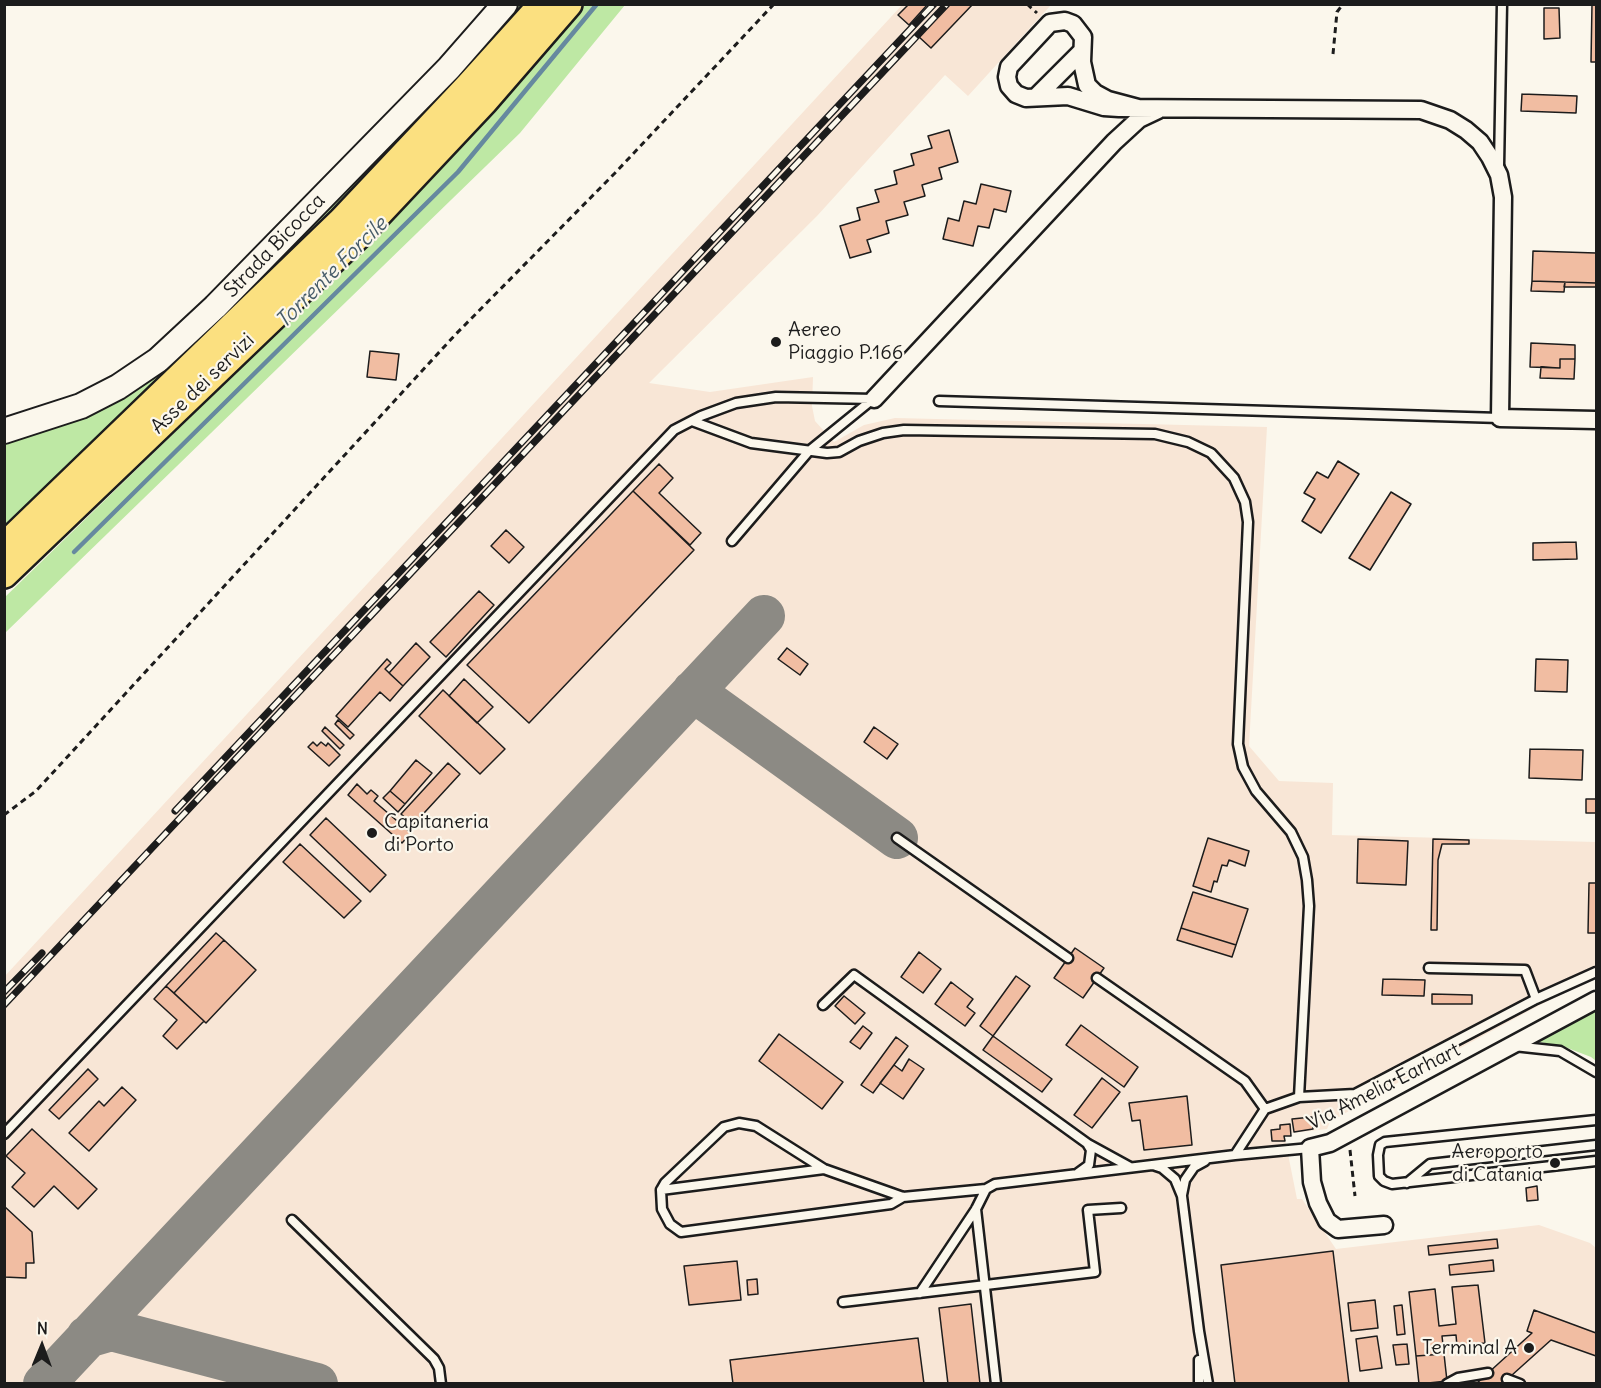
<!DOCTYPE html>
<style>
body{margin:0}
#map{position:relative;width:1601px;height:1388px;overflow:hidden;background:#fbf7ec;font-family:Delius,sans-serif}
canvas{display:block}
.frame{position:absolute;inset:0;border:6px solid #1c1c1c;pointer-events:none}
.north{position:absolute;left:12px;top:1316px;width:60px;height:60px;-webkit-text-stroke:4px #fbf7ec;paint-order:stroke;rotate:1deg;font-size:16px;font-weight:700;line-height:24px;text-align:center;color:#1c1c1c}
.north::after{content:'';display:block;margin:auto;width:21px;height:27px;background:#1c1c1c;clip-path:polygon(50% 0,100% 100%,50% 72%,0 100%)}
</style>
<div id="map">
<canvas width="1601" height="1388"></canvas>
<div class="frame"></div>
<div class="north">N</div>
</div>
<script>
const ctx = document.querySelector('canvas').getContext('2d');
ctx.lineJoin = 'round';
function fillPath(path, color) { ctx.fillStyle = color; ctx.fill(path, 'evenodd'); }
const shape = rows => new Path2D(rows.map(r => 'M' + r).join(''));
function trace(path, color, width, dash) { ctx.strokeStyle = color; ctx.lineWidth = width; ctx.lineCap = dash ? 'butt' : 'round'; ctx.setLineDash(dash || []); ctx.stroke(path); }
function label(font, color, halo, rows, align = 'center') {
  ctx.font = font + ' Delius,sans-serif'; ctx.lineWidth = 4.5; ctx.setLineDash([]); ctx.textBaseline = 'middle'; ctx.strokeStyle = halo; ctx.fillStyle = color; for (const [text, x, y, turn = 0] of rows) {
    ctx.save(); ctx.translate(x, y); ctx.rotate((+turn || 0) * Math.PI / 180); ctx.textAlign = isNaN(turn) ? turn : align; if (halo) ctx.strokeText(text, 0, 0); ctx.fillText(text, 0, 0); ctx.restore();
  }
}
fillPath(shape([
 [902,5,1051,5,968,96,945,75,817,216,649,383,710,392,813,377,812,406,815,421,834,442,864,425,895,418,1267,427,1249,746,1279,781,1333,783,1332,835,1596,842,1596,977,1538,1006,1425,1067,1330,1122,1327,1129,1284,1134,1297,1199,1302,1199,1336,1249,1539,1225,1590,1243,1596,1248,1596,1383,5,1383,4,977]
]), '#f8e6d6');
fillPath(shape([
 [517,5,526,5,335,212,5,530,5,442,85,413,457,73],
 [585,5,625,5,520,133,5,633,5,597,367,246,448,162,540,60],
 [1596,1008,1596,1061,1591,1057,1565,1047,1530,1040]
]), '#bee8a4');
trace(shape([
 [74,552,458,172,597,4]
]), '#66899f', 4.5);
trace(shape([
 [693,691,897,838],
 [87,1337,111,1330,317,1384],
 [44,1384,764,616]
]), '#8c8a84', 42);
const building = shape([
 [909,4,928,4,909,25,898,15,909,4],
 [947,4,973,4,931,48,918,36,947,4],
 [1592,4,1596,4,1596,62,1591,62,1592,4],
 [1544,8,1559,8,1560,38,1544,39,1544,8],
 [1522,94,1577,96,1576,113,1521,111,1522,94],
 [949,130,958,162,939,168,942,179,922,185,925,196,904,202,908,215,886,221,889,233,867,240,871,252,850,258,840,226,860,220,857,208,879,202,875,190,897,184,894,171,914,165,911,154,932,148,928,136,949,130],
 [981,184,1011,191,1006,212,994,209,989,228,978,226,973,246,943,239,948,218,959,221,964,201,976,204,981,184],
 [1533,251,1596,253,1596,283,1532,281,1533,251],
 [1532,281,1565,282,1564,292,1531,291,1532,281],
 [1565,282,1596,283,1596,287,1564,287,1565,282],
 [1531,343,1575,345,1575,359,1560,359,1560,368,1530,367,1531,343],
 [370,351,399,354,396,380,367,377,370,351],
 [1560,359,1575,359,1574,379,1540,378,1541,367,1560,368,1560,359],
 [1338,461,1359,474,1321,533,1302,521,1315,499,1304,493,1317,472,1328,478,1338,461],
 [659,464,673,478,659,493,701,533,690,545,633,491,659,464],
 [633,491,694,550,529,723,467,665,633,491],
 [1391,492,1411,504,1370,570,1349,558,1391,492],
 [506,530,524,547,509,563,491,546,506,530],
 [1576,542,1577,559,1533,560,1533,543,1576,542],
 [479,591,494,605,446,657,430,642,479,591],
 [416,643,430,657,403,686,389,673,416,643],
 [787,648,808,664,800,675,778,659,787,648],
 [387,659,391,663,385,669,403,686,390,701,380,692,348,727,336,716,387,659],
 [1536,659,1568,660,1567,692,1535,691,1536,659],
 [464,679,493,707,477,723,449,696,464,679],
 [443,690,505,749,480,774,419,716,443,690],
 [338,720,354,735,350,739,335,724,338,720],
 [325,727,344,745,340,749,322,731,325,727],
 [874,727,898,744,887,759,864,742,874,727],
 [313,742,317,746,321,742,326,746,328,743,340,755,329,766,308,747,313,742],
 [1530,749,1583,750,1582,780,1529,778,1530,749],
 [416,760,432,773,405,804,390,791,416,760],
 [448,763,460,774,413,825,401,814,448,763],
 [357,784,367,794,371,790,378,796,374,801,411,833,402,843,348,795,357,784],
 [390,791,405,804,398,812,383,798,390,791],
 [1586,799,1596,799,1596,813,1586,813,1586,799],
 [326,818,386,875,370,892,310,835,326,818],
 [1208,838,1249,851,1245,866,1229,860,1227,866,1222,865,1217,882,1214,881,1211,892,1193,886,1208,838],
 [1358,839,1408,841,1406,885,1357,883,1358,839],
 [1433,839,1469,840,1469,844,1442,844,1438,860,1437,930,1431,930,1433,839],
 [300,844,361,901,344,918,283,862,300,844],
 [1589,883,1596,883,1596,933,1588,933,1589,883],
 [1193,892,1248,909,1236,945,1181,928,1193,892],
 [1181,928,1236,945,1232,957,1177,940,1181,928],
 [216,933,224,940,174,993,166,986,216,933],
 [224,940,256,970,206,1023,174,993,224,940],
 [1075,948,1104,968,1083,998,1054,978,1075,948],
 [919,952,941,969,923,993,901,977,919,952],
 [1016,976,1030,986,993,1036,980,1026,1016,976],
 [1383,979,1425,980,1424,996,1382,995,1383,979],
 [951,982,973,999,967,1007,975,1013,965,1026,935,1004,951,982],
 [166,986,204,1021,177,1049,163,1036,177,1020,154,999,166,986],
 [1432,994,1472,995,1472,1004,1432,1004,1432,994],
 [844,996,865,1013,855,1024,835,1006,844,996],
 [1081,1025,1138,1067,1124,1087,1066,1045,1081,1025],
 [863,1026,872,1033,860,1049,850,1042,863,1026],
 [779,1034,843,1082,822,1109,759,1061,779,1034],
 [993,1036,1052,1079,1042,1092,983,1050,993,1036],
 [896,1037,908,1046,873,1093,861,1085,896,1037],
 [909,1059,924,1069,903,1099,880,1083,894,1065,902,1071,909,1059],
 [88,1069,98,1079,59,1119,49,1110,88,1069],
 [1102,1078,1120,1092,1092,1128,1074,1115,1102,1078],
 [122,1087,136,1100,89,1151,69,1133,99,1101,104,1106,122,1087],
 [1187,1096,1192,1145,1144,1150,1140,1120,1132,1121,1129,1103,1187,1096],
 [1312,1117,1313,1129,1294,1132,1292,1119,1312,1117],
 [1290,1124,1291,1136,1284,1136,1285,1141,1272,1141,1271,1130,1280,1129,1280,1125,1290,1124],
 [32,1129,97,1189,78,1209,54,1186,34,1207,12,1187,25,1173,6,1156,32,1129],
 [1537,1186,1538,1200,1527,1201,1526,1188,1537,1186],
 [4,1206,32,1232,34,1263,26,1263,26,1278,4,1277,4,1206],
 [1497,1239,1498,1248,1429,1255,1428,1246,1497,1239],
 [1333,1251,1349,1384,1235,1384,1221,1265,1333,1251],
 [1493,1260,1494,1271,1450,1275,1449,1265,1493,1260],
 [737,1261,741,1300,689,1305,684,1266,737,1261],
 [757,1279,758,1294,748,1295,747,1280,757,1279],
 [1478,1285,1485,1343,1457,1346,1456,1335,1442,1336,1444,1354,1416,1356,1409,1292,1435,1289,1439,1326,1456,1324,1452,1287,1478,1285],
 [1375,1300,1378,1328,1351,1331,1348,1303,1375,1300],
 [971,1304,980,1384,948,1384,939,1308,971,1304],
 [1402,1305,1405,1334,1397,1335,1394,1306,1402,1305],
 [1534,1310,1596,1333,1596,1356,1551,1340,1502,1384,1476,1384,1532,1333,1527,1331,1534,1310],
 [1377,1336,1382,1368,1360,1371,1356,1339,1377,1336],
 [918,1338,924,1384,733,1384,730,1360,918,1338],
 [1407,1344,1409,1364,1396,1365,1393,1345,1407,1344],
 [1444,1354,1447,1381,1419,1384,1416,1356,1444,1354]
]);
fillPath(building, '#f1bda2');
trace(building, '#1c1c1c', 1.5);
const lane = shape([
 [1499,166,1502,4],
 [939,401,1500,418],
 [692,421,751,443,827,453,839,452,859,441,883,433,904,430,1155,434,1188,442,1211,453,1234,478,1245,502,1248,522,1238,744,1243,767,1256,791,1291,832,1303,857,1307,880,1309,906,1299,1097,1265,1109,1235,1155,995,1184,986,1189,976,1209,920,1293],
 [732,541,809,451,873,399],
 [897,838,1068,958],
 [1429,968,1525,970,1536,999],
 [1097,978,1245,1081,1265,1109],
 [823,1005,854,975,1088,1144,1130,1167],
 [1514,1046,1560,1051,1596,1072],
 [1299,1097,1355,1094,1536,999,1596,972],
 [1596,1120,1385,1142,1380,1145,1378,1155,1379,1176,1384,1181,1392,1184,1596,1161],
 [4,1134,674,430,701,416,736,403,776,397,874,399],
 [1235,1155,1310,1148],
 [1153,1165,1162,1168,1175,1179,1182,1196,1199,1331,1208,1384],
 [1078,1173,1089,1165,1091,1150,1088,1145],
 [1407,1183,1430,1164,1596,1145],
 [661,1190,824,1169],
 [1182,1195,1185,1180,1194,1167,1205,1161],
 [903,1197,891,1204,681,1232,670,1224,662,1209,661,1190,665,1183,724,1127,739,1123,756,1126,824,1169,903,1197,986,1189],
 [976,1209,996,1384],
 [292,1220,434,1359,439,1368,441,1384],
 [843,1302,1095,1272,1088,1210,1121,1208],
 [1507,1379,1520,1384],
 [1199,1384,1199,1360],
 [1447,1384,1458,1378,1488,1373]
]);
const street = shape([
 [1036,97,1081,52],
 [1138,108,1108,100,1095,93,1087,85,1082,62,1083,37,1073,24,1065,21,1050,23,1009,67,1007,77,1009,86,1016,94,1026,98,1068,96,1104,107,1119,108,1421,110,1450,120,1466,130,1480,142,1490,157,1499,175,1503,197,1500,418,1596,420],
 [874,399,1114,142,1139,119,1158,110],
 [1384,1225,1338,1229,1327,1221,1318,1203,1312,1182,1310,1148,1330,1143,1596,1000]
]);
const secondary = shape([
 [4,431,81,406,118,387,158,360,215,307,449,68,505,4]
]);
const primary = shape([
 [4,547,342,221,469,86,543,4],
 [4,574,357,236,484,101,568,4]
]);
trace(lane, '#1c1c1c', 13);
trace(street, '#1c1c1c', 21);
trace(secondary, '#1c1c1c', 28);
trace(primary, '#1c1c1c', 32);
trace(shape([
 [1027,4,1037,13],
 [1333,54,1337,12,1343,4],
 [4,815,36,791,455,335,615,173,774,4],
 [1350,1150,1355,1196]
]), '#1c1c1c', 3, [6, 4.5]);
trace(lane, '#fbf7ec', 8);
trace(street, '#fbf7ec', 16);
trace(secondary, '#fbf7ec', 24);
trace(primary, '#fbe080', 27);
const rail = shape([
 [175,811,934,4],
 [4,992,42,953],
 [4,1005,947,4]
]);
trace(rail, '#1c1c1c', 7);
trace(rail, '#fbf7ec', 4.5, [14]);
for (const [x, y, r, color] of [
 [776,342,6,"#1c1c1c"],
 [372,833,6,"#1c1c1c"],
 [1555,1163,6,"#1c1c1c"],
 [1529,1348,6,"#1c1c1c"]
]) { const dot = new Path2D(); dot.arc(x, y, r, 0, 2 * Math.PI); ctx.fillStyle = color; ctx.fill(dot); trace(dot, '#fbf7ec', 2); }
label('20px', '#1c1c1c', '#fbf7ec', [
 ["Strada Bicocca",275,246,-46],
 ["Asse dei servizi",203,384,-44],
 ["Via Amelia Earhart",1384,1087,-27]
]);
label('20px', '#1c1c1c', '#fbf7ec', [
 ["Aereo",788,330],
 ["Piaggio P.166",788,353],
 ["Capitaneria",384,822],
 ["di Porto",384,845],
 ["Aeroporto",1543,1152,"right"],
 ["di Catania",1543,1175,"right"],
 ["Terminal A",1517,1348,"right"]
], 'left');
label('italic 21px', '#475c69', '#fbf7ec', [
 ["Torrente Forcile",332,273,-45]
]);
</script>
